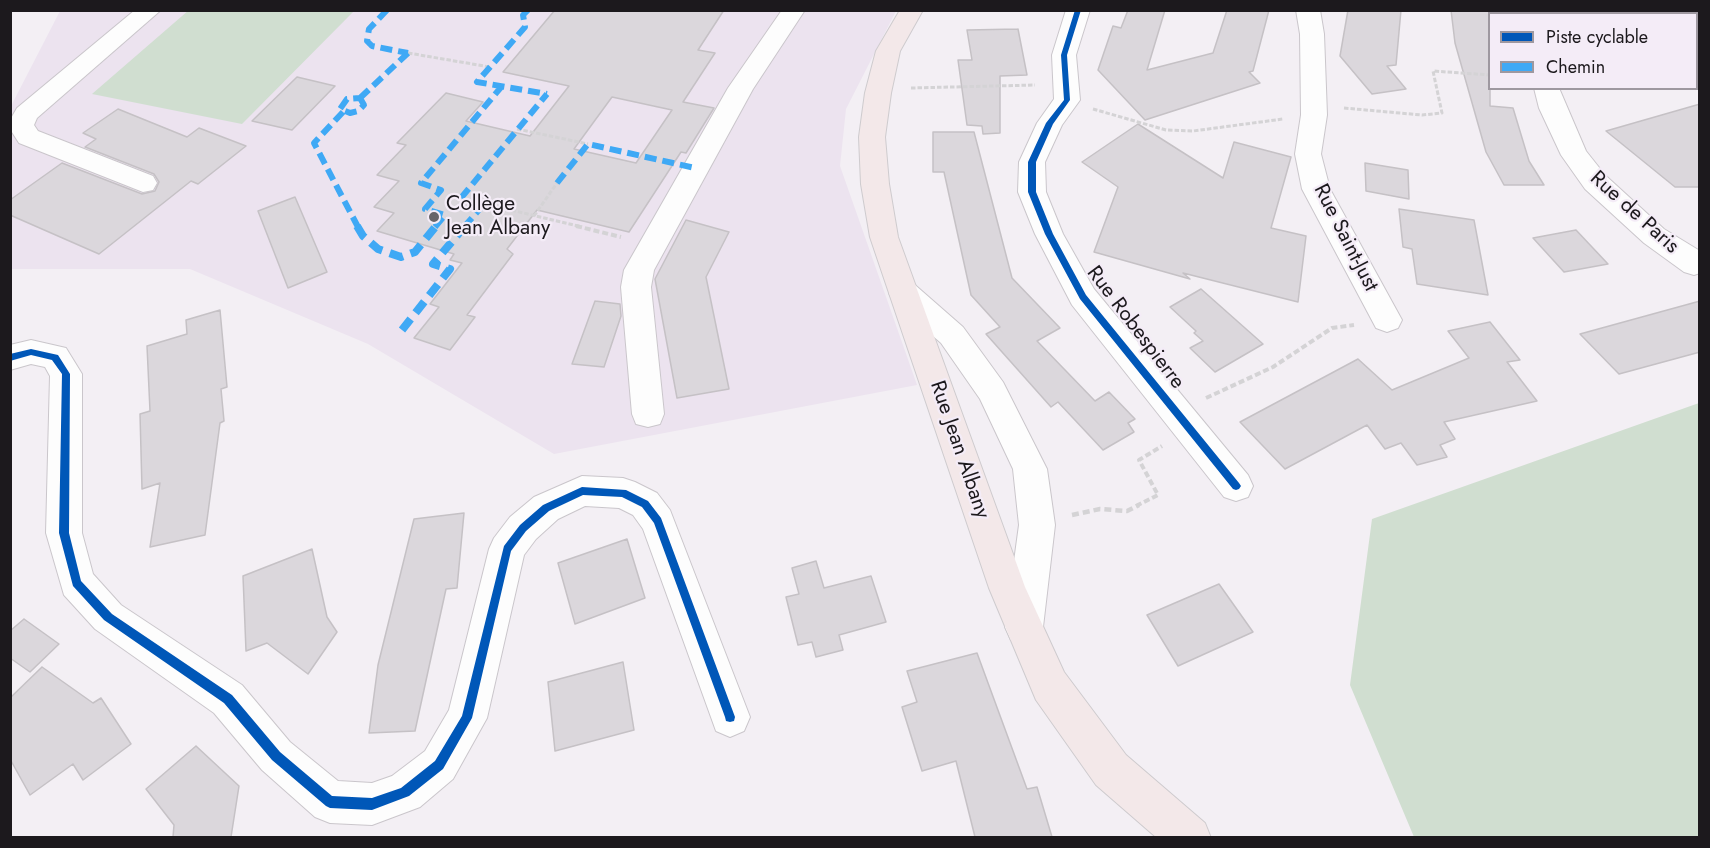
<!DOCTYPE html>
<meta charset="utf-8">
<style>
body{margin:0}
#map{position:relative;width:1710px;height:848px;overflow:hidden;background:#f3eff4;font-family:Jost,sans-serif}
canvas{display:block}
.frame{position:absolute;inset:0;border:12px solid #1c191d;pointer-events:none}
.legend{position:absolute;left:1488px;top:12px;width:210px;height:78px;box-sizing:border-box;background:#f4ecf7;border:2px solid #9e98a0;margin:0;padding:8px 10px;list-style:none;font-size:18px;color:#1c191d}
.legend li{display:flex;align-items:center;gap:12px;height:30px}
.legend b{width:30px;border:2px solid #9e98a0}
</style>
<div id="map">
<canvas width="1710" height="848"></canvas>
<div class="frame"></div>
<ul class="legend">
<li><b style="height:8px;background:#0057b8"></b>Piste cyclable</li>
<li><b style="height:8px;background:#3fa9f5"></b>Chemin</li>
</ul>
</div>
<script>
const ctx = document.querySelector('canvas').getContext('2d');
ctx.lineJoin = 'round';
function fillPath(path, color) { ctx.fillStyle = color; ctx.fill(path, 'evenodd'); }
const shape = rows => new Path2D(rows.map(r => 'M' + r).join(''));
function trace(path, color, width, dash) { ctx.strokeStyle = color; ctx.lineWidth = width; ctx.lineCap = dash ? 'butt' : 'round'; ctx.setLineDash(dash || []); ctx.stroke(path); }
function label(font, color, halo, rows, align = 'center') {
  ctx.font = font + ' Jost,sans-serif'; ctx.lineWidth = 4.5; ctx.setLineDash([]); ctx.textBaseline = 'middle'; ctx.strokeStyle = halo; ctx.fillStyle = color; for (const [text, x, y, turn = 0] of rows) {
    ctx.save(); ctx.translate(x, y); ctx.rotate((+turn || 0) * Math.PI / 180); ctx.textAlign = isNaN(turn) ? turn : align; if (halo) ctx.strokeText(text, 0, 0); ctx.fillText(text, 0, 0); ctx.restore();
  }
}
fillPath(shape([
 [60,11,896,11,846,109,840,166,917,385,554,454,368,344,190,269,11,269,10,108]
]), '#ece3ef');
fillPath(shape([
 [189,10,354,10,354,11,242,124,92,94],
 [1699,403,1699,837,1414,837,1350,685,1372,519]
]), '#d0ded0');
const building = shape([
 [555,10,724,10,698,50,715,53,683,102,714,108,686,153,681,152,629,232,537,210,507,249,513,254,467,315,475,317,450,350,414,338,439,307,430,304,462,263,450,260,454,254,377,231,394,213,374,207,399,181,377,175,406,145,397,143,446,93,483,102,466,121,530,136,569,86,503,72,555,10],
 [612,97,672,110,636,163,574,149,612,97],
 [1128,10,1165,10,1147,70,1213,53,1227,10,1269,10,1253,71,1249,72,1260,83,1145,120,1098,70,1113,26,1121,28,1128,10],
 [1348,10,1401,10,1396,65,1387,66,1406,89,1372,94,1340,56,1348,10],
 [1451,10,1490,10,1490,106,1513,108,1529,161,1544,185,1504,185,1486,152,1455,43,1451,10],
 [1018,29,1027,75,1000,76,1000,133,983,134,982,126,967,125,958,60,972,60,967,30,1018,29],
 [297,77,335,86,292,130,252,121,297,77],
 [1700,104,1700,187,1675,187,1606,131,1700,104],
 [118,109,187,137,199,128,246,146,198,184,191,181,99,254,10,215,10,200,62,163,142,194,155,191,159,182,154,174,85,147,96,139,83,133,118,109],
 [1138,124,1223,178,1234,142,1291,157,1271,228,1306,236,1298,302,1183,273,1190,279,1094,252,1118,187,1082,162,1138,124],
 [933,132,974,132,1012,278,1060,328,1037,341,1095,401,1109,392,1135,419,1128,423,1134,432,1103,450,1058,402,1051,407,986,334,1000,327,971,295,944,172,933,172,933,132],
 [1365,163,1408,170,1409,199,1366,191,1365,163],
 [295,197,327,272,288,288,258,211,295,197],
 [1399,209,1474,220,1488,295,1417,284,1412,249,1403,247,1399,209],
 [686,220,729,232,706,277,729,389,677,398,655,279,686,220],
 [1576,230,1608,264,1564,272,1533,238,1576,230],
 [1201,289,1263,344,1215,372,1190,348,1203,341,1194,333,1196,331,1170,307,1201,289],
 [595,301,620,304,621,316,604,367,572,364,595,301],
 [1700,301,1700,352,1619,374,1580,334,1700,301],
 [220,310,227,387,221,389,224,421,220,423,205,535,150,547,160,483,142,489,140,414,150,411,147,346,187,334,186,320,220,310],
 [1490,322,1520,360,1507,362,1537,401,1444,422,1455,439,1440,445,1447,457,1417,465,1401,443,1385,449,1367,425,1285,469,1240,422,1358,359,1392,390,1469,358,1448,331,1490,322],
 [464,513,457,588,446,589,415,731,369,733,378,665,414,519,464,513],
 [627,539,645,598,575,624,558,563,627,539],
 [312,549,327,617,337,632,308,674,267,643,246,651,243,576,312,549],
 [816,561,824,588,871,576,886,622,839,635,843,650,816,657,812,642,798,645,786,597,799,594,792,568,816,561],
 [1219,584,1253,632,1178,666,1147,615,1219,584],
 [24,619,59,644,30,672,10,658,10,631,24,619],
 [977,653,1027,789,1037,787,1052,837,975,837,956,761,922,771,902,707,917,702,907,671,977,653],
 [623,662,634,730,555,751,548,682,623,662],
 [42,667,93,703,101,698,131,744,83,780,73,764,30,795,10,759,10,698,42,667],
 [196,746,239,786,231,837,173,837,174,825,146,789,196,746]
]);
fillPath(building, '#dbd7dc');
trace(building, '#c5c1c5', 1.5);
const minor = shape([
 [135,10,161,10,37,118,34,125,38,131,153,176,157,183,153,190,143,192,19,143,10,129,10,120,17,108,135,10],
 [782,10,805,10,753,89,654,270,651,287,664,414,660,424,648,427,636,424,632,414,621,287,624,270,728,88,782,10],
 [1066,10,1090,10,1076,55,1080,100,1062,125,1045,162,1046,192,1063,234,1094,289,1248,475,1253,486,1248,497,1236,501,1224,497,1072,305,1035,234,1018,192,1019,162,1037,123,1054,99,1052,55,1066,10],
 [1296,10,1320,10,1324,34,1327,115,1321,154,1330,189,1402,320,1398,328,1387,332,1376,328,1302,189,1295,154,1301,115,1300,34,1296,10],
 [1524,10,1548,10,1547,14,1523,14,1524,10],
 [1595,10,1621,10,1623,14,1597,14,1595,10],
 [1696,49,1700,49,1700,64,1696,64,1696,49],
 [1534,88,1559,88,1586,151,1605,175,1664,229,1700,251,1700,273,1694,275,1684,272,1644,243,1585,189,1561,155,1539,108,1534,88],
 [904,282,915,285,963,327,1003,382,1047,469,1055,525,1043,627,1037,640,1024,645,1011,640,1005,627,1019,525,1013,469,980,399,941,343,893,301,889,293,893,285,904,282],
 [31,340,66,348,82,374,82,533,93,574,121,605,242,685,290,742,338,781,372,783,392,776,425,751,449,710,489,549,494,538,510,517,534,497,582,476,623,478,635,482,657,493,670,510,750,717,744,731,730,737,716,731,643,529,633,515,619,508,585,506,558,519,536,539,524,555,487,718,453,779,420,807,372,825,330,823,315,817,262,770,214,713,95,629,64,595,46,533,50,376,45,367,31,364,10,370,10,345,31,340]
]);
const major = shape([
 [900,10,923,10,900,51,891,93,885,137,889,184,898,237,1025,587,1064,672,1126,755,1205,823,1211,838,1157,838,1096,785,1036,700,989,588,870,237,861,184,859,137,865,93,876,51,900,10]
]);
trace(minor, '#cac6cb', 2);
trace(major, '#cecbce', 2);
trace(shape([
 [408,53,490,67],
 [911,88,1035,85],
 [1344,108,1422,115,1442,113,1433,71,1490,75],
 [1093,109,1166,130,1193,131,1283,119],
 [517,129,588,144],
 [461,198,582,227],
 [534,216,557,183]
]), '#d4d3d5', 3, [4.5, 2]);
trace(shape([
 [576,226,621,237],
 [1206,398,1273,367,1332,328,1354,325],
 [1136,506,1158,495,1139,460,1162,446]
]), '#d4d3d5', 4, [6, 3]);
trace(shape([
 [1072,515,1100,509,1127,511,1139,505]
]), '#d4d3d5', 4.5, [7, 4]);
fillPath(minor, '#fdfdfd');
fillPath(major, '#f3e8e9');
trace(shape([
 [387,10,369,29,367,41,372,46,408,53],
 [528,10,523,15,525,27,477,82,547,94],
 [360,98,364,105,358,111,350,113,340,109,347,99,360,98],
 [360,98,408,53],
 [343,112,314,143,358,227],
 [557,183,588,144,695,168],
 [461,198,547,94],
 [435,227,445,215,425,209,441,190,421,183,502,86],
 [464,227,484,204]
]), '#3fa9f5', 6, [12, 6]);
trace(shape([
 [357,226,363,236,378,249,401,257,415,252,436,226],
 [402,330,450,269,433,264,465,226]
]), '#3fa9f5', 8, [14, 8]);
fillPath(shape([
 [1075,10,1081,10,1067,55,1070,100,1053,124,1036,162,1036,192,1053,234,1086,295,1239,483,1241,486,1239,489,1236,490,1233,489,1080,299,1045,234,1028,192,1028,162,1046,123,1064,100,1061,55,1075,10],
 [31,349,58,355,70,374,69,533,81,581,112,614,232,695,280,752,332,796,372,798,401,788,435,761,462,716,504,546,520,525,543,505,582,487,626,490,648,501,661,518,735,717,734,721,730,722,726,721,725,717,654,523,642,507,622,497,583,495,549,511,526,531,511,551,472,718,443,769,409,796,372,810,330,808,326,806,272,760,224,703,104,620,73,586,59,533,62,374,52,360,31,355,10,361,10,354,31,349]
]), '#0057b8');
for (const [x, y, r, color] of [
 [434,217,6,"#676468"]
]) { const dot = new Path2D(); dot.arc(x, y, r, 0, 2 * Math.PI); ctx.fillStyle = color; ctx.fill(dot); trace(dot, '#f4ecf7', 2); }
label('21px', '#1c191d', '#f4ecf7', [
 ["Collège",446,205],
 ["Jean Albany",446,229]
], 'left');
label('21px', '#1c191d', '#f4ecf7', [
 ["Rue de Paris",1634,213,42],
 ["Rue Saint-Just",1345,238,63],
 ["Rue Robespierre",1135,328,53],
 ["Rue Jean Albany",959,450,71]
]);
</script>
